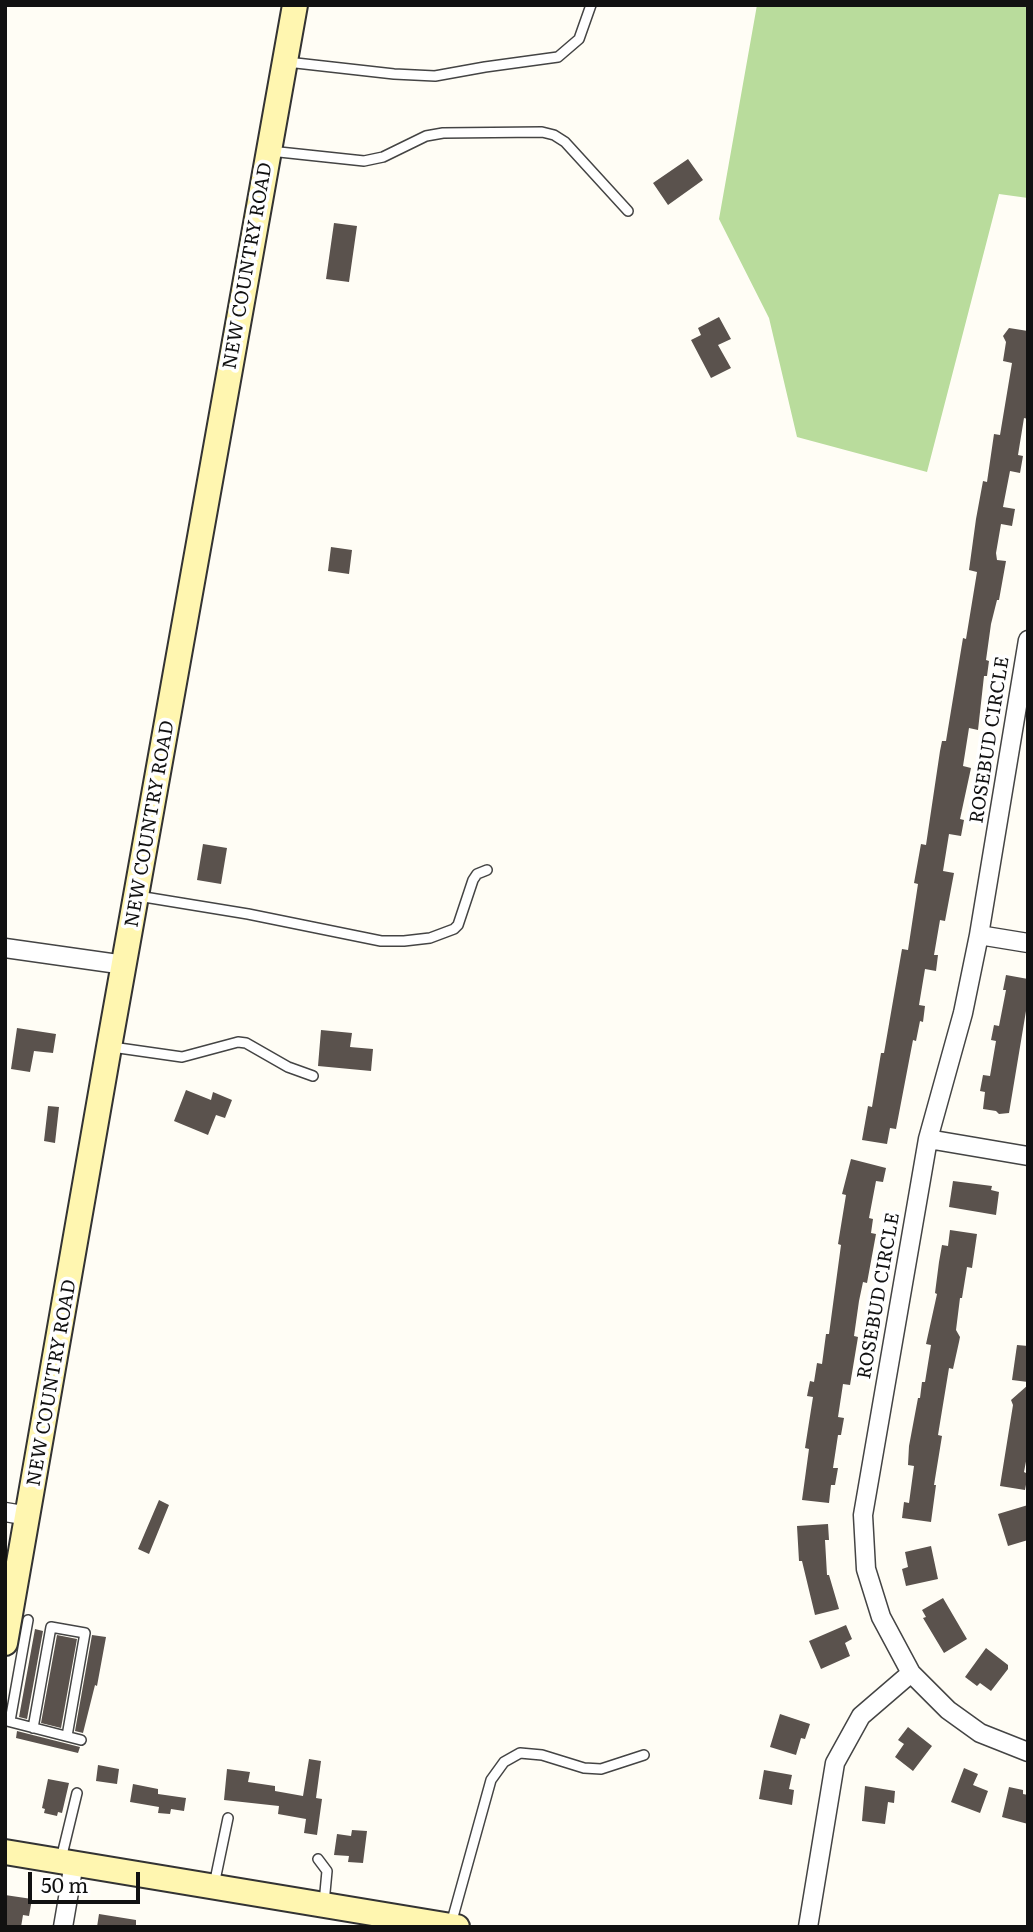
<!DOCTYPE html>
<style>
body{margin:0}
#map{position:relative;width:1033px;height:1932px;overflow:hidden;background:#fffdf5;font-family:Literata,serif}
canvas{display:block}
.frame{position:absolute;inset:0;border:7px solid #111;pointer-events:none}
.scale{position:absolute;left:28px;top:1872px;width:112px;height:32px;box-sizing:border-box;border:4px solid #111;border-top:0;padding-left:9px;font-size:21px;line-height:24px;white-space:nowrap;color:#111;-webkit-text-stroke:5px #fff;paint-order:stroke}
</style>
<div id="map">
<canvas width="1033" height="1932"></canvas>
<div class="frame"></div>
<div class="scale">50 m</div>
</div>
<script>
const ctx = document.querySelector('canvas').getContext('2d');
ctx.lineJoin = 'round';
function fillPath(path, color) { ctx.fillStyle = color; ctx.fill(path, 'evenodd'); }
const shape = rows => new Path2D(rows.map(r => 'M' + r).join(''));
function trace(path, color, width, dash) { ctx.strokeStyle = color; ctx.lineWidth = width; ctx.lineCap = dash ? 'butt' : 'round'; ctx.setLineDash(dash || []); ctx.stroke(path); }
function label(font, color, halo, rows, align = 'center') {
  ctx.font = font + ' Literata,serif'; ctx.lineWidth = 7; ctx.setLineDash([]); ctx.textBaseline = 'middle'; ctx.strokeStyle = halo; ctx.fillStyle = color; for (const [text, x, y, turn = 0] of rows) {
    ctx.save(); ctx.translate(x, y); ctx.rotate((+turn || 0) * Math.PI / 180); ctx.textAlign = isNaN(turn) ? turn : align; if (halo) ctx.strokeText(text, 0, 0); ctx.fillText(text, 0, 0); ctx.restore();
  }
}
fillPath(shape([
 [757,5,1028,5,1028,198,999,194,927,472,797,437,769,318,719,219]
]), '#b9dc9c');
fillPath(shape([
 [688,159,703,180,668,205,653,183],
 [334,223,357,226,349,282,326,279],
 [719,317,731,339,718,345,731,368,711,378,691,340,701,335,698,328],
 [1009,328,1028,331,1028,419,1024,418,1018,455,1023,456,1020,473,1010,471,1003,507,1015,509,1012,526,1001,524,996,553,997,560,1006,561,999,600,997,600,991,624,986,660,989,661,987,676,984,676,978,730,969,728,963,766,971,768,960,819,964,820,961,836,949,834,943,871,954,873,945,921,940,920,934,955,938,955,936,971,925,969,919,1005,925,1006,923,1022,920,1021,916,1041,913,1040,896,1129,890,1128,887,1144,862,1140,868,1106,872,1107,881,1053,884,1053,902,949,908,950,918,884,914,883,921,844,926,845,940,751,942,741,946,741,963,638,966,639,977,572,969,570,976,519,983,481,987,482,994,434,1000,435,1012,363,1003,361,1006,342,1003,336],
 [331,547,352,550,349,574,328,571],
 [203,844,227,848,221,884,197,880],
 [1006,975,1028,979,1028,1011,1026,1011,1009,1113,999,1114,996,1111,983,1109,985,1092,980,1091,983,1075,990,1076,996,1041,991,1040,994,1025,999,1026,1006,990,1003,990],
 [17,1028,56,1034,53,1053,34,1051,30,1072,11,1069],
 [321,1030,352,1033,350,1047,373,1049,371,1071,318,1066],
 [186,1090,211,1100,213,1092,232,1100,225,1118,216,1115,208,1135,174,1121],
 [48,1106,59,1107,55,1143,44,1141],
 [851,1159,886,1168,883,1182,876,1181,869,1218,873,1219,871,1233,876,1234,867,1283,863,1282,859,1301,854,1336,858,1337,850,1385,843,1384,838,1417,844,1418,841,1435,838,1435,833,1468,838,1468,835,1485,831,1485,829,1503,802,1500,809,1449,805,1448,813,1397,807,1396,810,1381,814,1382,817,1363,822,1364,826,1334,829,1334,841,1245,838,1244,846,1195,842,1194],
 [953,1181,992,1186,991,1190,999,1192,996,1215,949,1207],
 [950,1230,977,1234,972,1268,967,1267,962,1298,960,1298,956,1330,960,1337,959,1342,953,1369,949,1368,938,1435,942,1436,934,1485,936,1485,931,1522,902,1518,904,1502,909,1503,914,1466,908,1465,909,1446,918,1398,920,1398,922,1382,925,1382,931,1345,926,1344,937,1294,935,1293,939,1262,942,1245,948,1246],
 [1017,1345,1028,1346,1028,1382,1012,1380],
 [1028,1385,1028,1451,1024,1472,1028,1474,1025,1490,1000,1486,1013,1405,1011,1400],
 [159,1500,169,1505,149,1554,138,1549],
 [1028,1505,1028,1540,1008,1546,998,1514],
 [828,1524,829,1540,825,1540,827,1575,829,1575,839,1609,815,1615,802,1561,799,1561,797,1526],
 [931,1546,938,1579,906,1586,902,1569,908,1567,905,1552],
 [943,1598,967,1639,944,1653,923,1618,926,1617,922,1610],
 [846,1625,852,1639,845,1643,850,1656,821,1669,809,1641],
 [35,1629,43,1631,27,1719,19,1717],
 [57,1635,77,1639,61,1728,41,1723],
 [92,1635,106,1637,97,1686,95,1685,83,1733,75,1731],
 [986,1648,1008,1665,1008,1669,991,1691,980,1683,977,1686,965,1677],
 [780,1714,810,1724,805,1739,801,1738,796,1755,770,1747],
 [908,1727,932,1746,913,1771,895,1757,904,1744,898,1740],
 [17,1731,80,1747,78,1753,16,1738],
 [309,1759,321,1761,316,1798,322,1799,317,1835,304,1833,306,1819,278,1814,279,1806,224,1800,227,1769,250,1772,248,1782,275,1786,275,1791,303,1796],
 [98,1765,119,1769,117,1784,96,1781],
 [964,1768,978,1774,973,1785,988,1791,980,1813,951,1802],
 [764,1770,792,1775,789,1789,794,1790,792,1805,759,1799],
 [48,1779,69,1783,62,1813,58,1812,57,1816,44,1813,45,1809,42,1808],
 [133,1784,158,1789,158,1794,186,1798,184,1811,171,1809,170,1814,158,1813,159,1807,130,1802],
 [865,1786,895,1791,894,1803,888,1802,885,1824,862,1821],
 [1009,1787,1023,1790,1023,1794,1028,1795,1028,1824,1002,1817],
 [352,1830,367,1831,363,1863,348,1862,349,1856,334,1855,337,1834,351,1836],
 [5,1895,32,1899,29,1916,23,1915,21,1927,5,1927],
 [99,1914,136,1920,136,1927,97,1927]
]), '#5a524d');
const lane = shape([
 [287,62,394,74,435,76,485,67,558,57,579,39,591,5],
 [270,151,364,161,383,157,426,136,443,133,542,132,554,135,565,142,628,211],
 [138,896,248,914,381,941,404,941,430,938,454,929,458,925,473,880,477,874,487,870],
 [112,1047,182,1057,238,1042,246,1043,288,1067,313,1076],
 [7,1721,81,1740],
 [10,1721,28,1620],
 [33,1728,51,1627,85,1633,67,1736],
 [61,1859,77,1793],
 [318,1859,327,1871,324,1903],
 [214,1885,228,1818],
 [451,1924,491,1780,504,1762,520,1753,542,1755,584,1768,601,1769,644,1755]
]);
const street = shape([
 [1028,640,979,935,963,1013,928,1139,863,1515,866,1569,881,1617,911,1673,948,1710,980,1733,1028,1752],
 [979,935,1028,943],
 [5,948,125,965],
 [928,1139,1028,1156],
 [5,1512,29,1516],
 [63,1927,74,1863],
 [808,1927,835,1763,861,1716,911,1673]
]);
const secondary = shape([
 [5,1643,109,1047,295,5],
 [5,1852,457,1927]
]);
trace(lane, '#444', 12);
trace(street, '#444', 21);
trace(secondary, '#333', 28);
trace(lane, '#fff', 9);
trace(street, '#fff', 18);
trace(secondary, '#fff6b0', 24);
label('19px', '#111', '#fff', [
 ["NEW COUNTRY ROAD",248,266,-80],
 ["ROSEBUD CIRCLE",990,740,-81],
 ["NEW COUNTRY ROAD",150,824,-80],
 ["ROSEBUD CIRCLE",879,1296,-80],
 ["NEW COUNTRY ROAD",52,1383,-80]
]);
</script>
